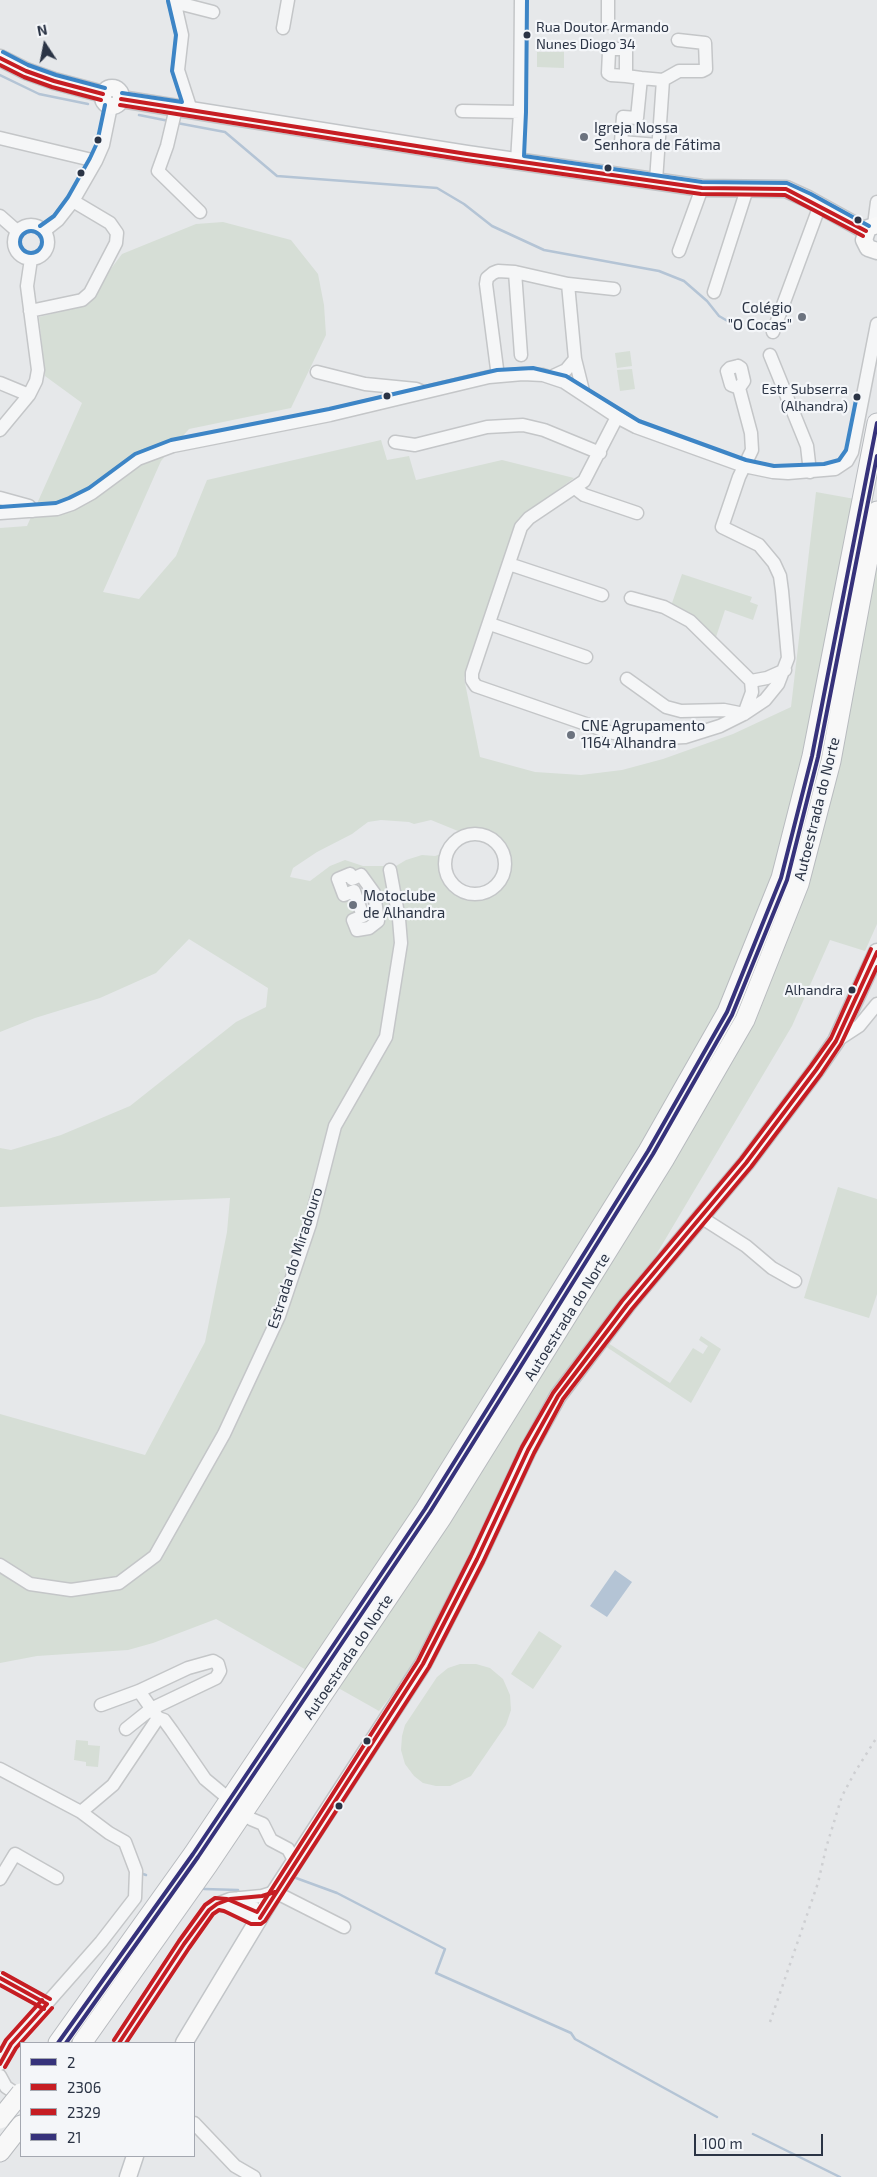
<!DOCTYPE html>
<meta charset="utf-8">
<style>
body{margin:0}
#map{position:relative;width:877px;height:2177px;overflow:hidden;background:#e6e8ea;font-family:"Exo 2",sans-serif}
canvas{display:block}
.legend{position:absolute;left:20px;top:2042px;width:175px;height:115px;box-sizing:border-box;background:#f4f6f9;border:1px solid #a4a8b1;margin:0;padding:6px 9px;list-style:none;font-size:15px;color:#2b3445}
.legend li{display:flex;align-items:center;gap:10px;height:25px}
.legend b{width:25px;border:1px solid #a4a8b1}
.north{position:absolute;left:20px;top:20px;width:50px;height:50px;-webkit-text-stroke:4px #f4f6f9;paint-order:stroke;rotate:349deg;font-size:14px;font-weight:700;line-height:20px;text-align:center;color:#2b3445}
.north::after{content:'';display:block;margin:auto;width:18px;height:22px;background:#2b3445;clip-path:polygon(50% 0,100% 100%,50% 72%,0 100%)}
.scale{position:absolute;left:694px;top:2134px;width:129px;height:22px;box-sizing:border-box;border:2px solid #2b3445;border-top:0;padding-left:6px;font-size:15px;line-height:18px;white-space:nowrap;color:#2b3445;-webkit-text-stroke:4px #f4f6f9;paint-order:stroke}
</style>
<div id="map">
<canvas width="877" height="2177"></canvas>
<ul class="legend">
<li><b style="height:6px;background:#36327b"></b>2</li>
<li><b style="height:6px;background:#c61d23"></b>2306</li>
<li><b style="height:6px;background:#c61d23"></b>2329</li>
<li><b style="height:6px;background:#36327b"></b>21</li>
</ul>
<div class="north">N</div>
<div class="scale">100 m</div>
</div>
<script>
const ctx = document.querySelector('canvas').getContext('2d');
ctx.lineJoin = 'round';
function fillPath(path, color) { ctx.fillStyle = color; ctx.fill(path, 'evenodd'); }
const shape = rows => new Path2D(rows.map(r => 'M' + r).join(''));
function trace(path, color, width, dash) { ctx.strokeStyle = color; ctx.lineWidth = width; ctx.lineCap = dash ? 'butt' : 'round'; ctx.setLineDash(dash || []); ctx.stroke(path); }
function label(font, color, halo, rows, align = 'center') {
  ctx.font = font + ' "Exo 2",sans-serif'; ctx.lineWidth = 4.5; ctx.setLineDash([]); ctx.textBaseline = 'middle'; ctx.strokeStyle = halo; ctx.fillStyle = color; for (const [text, x, y, turn = 0] of rows) {
    ctx.save(); ctx.translate(x, y); ctx.rotate((+turn || 0) * Math.PI / 180); ctx.textAlign = isNaN(turn) ? turn : align; if (halo) ctx.strokeText(text, 0, 0); ctx.fillText(text, 0, 0); ctx.restore();
  }
}
fillPath(shape([
 [537,52,564,52,564,68,537,67],
 [223,222,291,240,318,274,324,305,326,335,291,408,189,429,161,461,103,592,139,599,176,556,207,480,381,440,387,460,409,456,416,480,502,460,574,478,518,519,484,622,464,678,480,757,535,772,581,775,622,770,663,759,733,734,791,707,816,492,877,503,877,924,865,951,830,940,792,1026,650,1265,540,1441,429,1647,379,1711,216,1619,153,1643,128,1650,37,1656,0,1663,0,1414,145,1455,205,1342,227,1232,230,1198,0,1207,0,1148,11,1150,61,1135,130,1106,236,1022,266,1007,268,988,189,939,156,973,100,998,35,1018,0,1032,0,528,27,526,82,403,45,376,39,317,83,306,122,254,196,224],
 [381,820,409,822,414,824,431,820,458,831,484,835,490,838,501,848,504,857,505,863,502,877,494,887,481,893,473,894,460,890,454,885,446,873,445,866,447,852,435,856,422,855,406,860,391,869,390,866,363,866,345,860,330,866,310,881,290,877,293,868,317,852,352,834,368,822],
 [349,874,374,893,378,921,357,930,354,891,344,894,338,879],
 [630,351,632,366,617,368,615,353],
 [632,369,635,389,620,391,617,370],
 [682,574,752,597,750,602,758,605,753,620,725,610,715,640,671,606],
 [838,1187,877,1199,877,1294,869,1318,804,1298],
 [701,1336,721,1349,691,1403,605,1346,608,1343,670,1383,693,1348,703,1354,708,1346,699,1340],
 [539,1631,562,1646,533,1689,511,1674],
 [460,1664,476,1664,490,1668,503,1679,510,1695,511,1710,506,1725,471,1776,450,1786,436,1786,423,1783,414,1776,405,1764,401,1750,402,1736,405,1725,437,1677,448,1668],
 [76,1740,88,1741,88,1745,100,1746,98,1767,86,1766,86,1762,74,1760]
]), '#d6ded6');
fillPath(shape([
 [615,1570,632,1582,607,1617,590,1606]
]), '#b4c4d5');
trace(shape([
 [0,75,39,94,88,104],
 [139,115,169,121],
 [177,123,225,132,277,176,437,188,464,204,492,226,544,250,659,271,684,281,707,301,719,316,731,323],
 [140,1873,146,1875],
 [296,1878,337,1893,445,1949,436,1973,571,2033,575,2039,717,2117],
 [204,1889,238,1890],
 [753,2134,840,2177]
]), '#b4c4d5', 2.5);
const minor = shape([
 [174,0,182,35,178,70,191,110],
 [174,2,213,12],
 [608,23,608,0],
 [283,28,288,0],
 [626,76,626,51,623,49,612,49,609,52,608,73,611,75,626,76,641,78],
 [663,80,679,71,702,71,706,69,705,43,678,40],
 [176,108,167,146,158,171,200,212],
 [462,111,520,112],
 [0,138,96,161],
 [517,161,520,112,521,0],
 [656,181,663,80,641,78,637,118,623,117,621,142,658,145],
 [0,216,17,231],
 '14 242a17 17 0 1 1 34 0a17 17 0 1 1-34 0Z',
 [874,225,877,202],
 [44,231,58,220,73,201,96,161,103,145,111,106],
 [679,251,702,188],
 [515,272,521,355],
 [568,284,575,359,584,395],
 [714,292,747,189],
 [30,311,82,300,90,293,116,243,117,233,110,223,73,201],
 [773,332,820,205],
 [770,355,807,446,810,472],
 [738,366,741,368,744,381,739,388,731,385,727,371,730,368,738,366],
 [497,369,486,284,487,278,493,273,498,271,515,272,568,284,614,289],
 [317,372,365,384,416,389,423,392],
 [551,377,566,370,575,359],
 [0,383,29,395],
 [617,417,584,481,529,518,521,527,472,673,472,680,476,686,609,732,645,739,685,737,720,726,744,714,765,700,778,684,788,658,782,591,780,576,774,563,759,545,722,527,739,477,752,450,751,433,739,388],
 [0,430,29,395,36,381,38,370,27,286,31,259],
 [395,442,415,445,487,427,523,425,544,430,600,453],
 [575,488,584,495,637,513],
 [0,498,29,506,33,511],
 [0,513,57,509,72,504,92,493,138,459,173,446,330,415,489,377,523,374,543,375,564,382,617,417,636,427,744,466,773,472,788,473,835,469,847,461,852,452,877,324],
 [509,564,602,595],
 [490,624,586,657],
 [627,679,666,707,681,711,724,710,744,714,752,692,751,681,690,621,664,607,631,598],
 [751,681,767,678,785,670],
 '445 864a30 30 0 1 1 60 0a30 30 0 1 1-60 0Z',
 [350,874,352,879,361,875,374,893,378,921,369,928,357,930,353,920,363,916,354,891,344,895,338,879,350,874],
 [836,1041,859,1026,877,1004],
 [699,1216,746,1246,772,1268,795,1281],
 [0,1565,30,1584,71,1590,119,1583,155,1556,224,1434,279,1316,310,1224,335,1126,386,1037,401,943,399,919,390,870],
 [101,1705,139,1691,188,1668,213,1661,218,1664,220,1671,216,1678,151,1709,126,1729],
 [158,1718,164,1720,172,1731,205,1779,223,1794],
 [0,1769,81,1812,109,1833,125,1842,136,1871,135,1898,101,1942,11,2044,0,2064],
 [81,1812,113,1785,158,1718,139,1691],
 [251,1819,263,1824,271,1840,288,1849,295,1862],
 [0,1879,15,1854,57,1878],
 [217,1904,233,1908,253,1918,260,1918,251,1904,239,1898],
 [0,1978,47,2004],
 [119,2043,184,1944,209,1910,217,1904,230,1899,262,1896,275,1892,344,1927],
 [0,2076,6,2087,21,2097],
 [194,2123,235,2166,254,2177]
]);
const major = shape([
 [0,58,26,71,54,81,103,94],
 '103 97a9 9 0 1 1 18 0a9 9 0 1 1-18 0Z',
 [121,99,467,154,702,188,786,189,808,199,866,231],
 [877,225,868,228,864,240,868,248,877,251],
 [184,2043,275,1892,423,1664,477,1559,528,1450,558,1396,627,1305,746,1163,816,1070,836,1041,877,952],
 [128,2177,135,2156]
]);
const highway = shape([
 [58,2043,193,1854,425,1509,648,1151,727,1012,781,878,812,756,877,423],
 [82,2043,208,1865,441,1519,664,1160,745,1020,799,884,831,761,877,511],
 [0,2152,21,2125]
]);
trace(minor, '#c4c6c8', 15);
trace(major, '#c2c5c8', 19);
trace(highway, '#b8bbbf', 21);
trace(minor, '#f5f6f7', 12);
trace(major, '#f8f8f8', 16);
trace(highway, '#f8f8f8', 19);
trace(shape([
 [770,2022,818,1883,826,1848,842,1796,855,1772,877,1737]
]), '#cecfd2', 2.5, [2.5, 5]);
const highwayBridge = shape([
 [0,2119,21,2093]
]);
trace(highwayBridge, '#b8bbbf', 21, []);
trace(highwayBridge, '#f8f8f8', 19);
trace(shape([
 [58,2043,193,1854,425,1509,648,1151,727,1012,781,878,812,756,877,423]
]), '#36327b', 4);
trace(shape([
 [0,58,26,71,54,81,103,94],
 [121,99,467,154,702,188,786,189,866,231],
 [260,1918,423,1664,477,1559,528,1450,558,1396,627,1305,746,1163,816,1070,836,1041,877,952],
 [0,1978,47,2004],
 [119,2043,184,1944,209,1910,217,1904,230,1899,262,1896,275,1892],
 [0,2064,11,2044,47,2004]
]), '#c61d23', 4);
trace(shape([
 [0,65,24,77,52,87,101,100],
 [120,105,466,160,701,194,785,195,863,236],
 [0,1985,44,2009],
 [126,2043,189,1948,213,1914,219,1910,224,1911,251,1924,261,1924,265,1921,429,1667,483,1562,534,1453,563,1399,632,1309,751,1167,821,1074,841,1044,877,967],
 [5,2067,16,2048,52,2008]
]), '#c61d23', 4);
trace(shape([
 [66,2043,198,1857,430,1512,653,1154,732,1015,787,880,818,757,877,456]
]), '#36327b', 4);
trace(shape([
 [3,1973,50,1999],
 [114,2040,179,1941,205,1905,215,1898,227,1899,257,1912,418,1661,471,1556,522,1447,553,1393,622,1301,741,1159,811,1066,831,1038,871,949],
 [0,2051,6,2040,42,2000]
]), '#c61d23', 4);
trace(shape([
 [527,0,526,112,524,156,702,182,787,183,811,194,869,226],
 [3,52,28,65,56,75,105,88],
 [122,93,182,102,172,71,176,35,168,1],
 [40,226,54,216,68,197,90,158,97,143,105,105],
 '20 242a11 11 0 1 1 22 0a11 11 0 1 1-22 0Z',
 [0,507,56,503,69,498,89,488,135,454,171,440,329,409,497,370,533,368,566,376,639,421,746,460,774,466,824,464,839,460,846,450,857,395]
]), '#3d85c6', 4);
for (const [x, y, r, color] of [
 [527,35,4.5,"#2b3445"],
 [584,137,5,"#6c737f"],
 [98,140,4.5,"#2b3445"],
 [608,168,4.5,"#2b3445"],
 [81,173,4.5,"#2b3445"],
 [858,220,4.5,"#2b3445"],
 [802,317,5,"#6c737f"],
 [387,396,4.5,"#2b3445"],
 [857,397,4.5,"#2b3445"],
 [571,735,5,"#6c737f"],
 [353,905,5,"#6c737f"],
 [852,990,4.5,"#2b3445"],
 [367,1741,4.5,"#2b3445"],
 [339,1806,4.5,"#2b3445"]
]) { const dot = new Path2D(); dot.arc(x, y, r, 0, 2 * Math.PI); ctx.fillStyle = color; ctx.fill(dot); trace(dot, '#f4f6f9', 2); }
label('14px', '#2b3445', '#f4f6f9', [
 ["Rua Doutor Armando",536,27,"left"],
 ["Nunes Diogo 34",536,44,"left"],
 ["Estr Subserra",848,389],
 ["(Alhandra)",848,406],
 ["Alhandra",843,990]
], 'right');
label('15px', '#2b3445', '#f4f6f9', [
 ["Igreja Nossa",594,128],
 ["Senhora de Fátima",594,145],
 ["Colégio",792,308,"right"],
 ["\"O Cocas\"",792,325,"right"],
 ["CNE Agrupamento",581,726],
 ["1164 Alhandra",581,743],
 ["Motoclube",363,896],
 ["de Alhandra",363,913]
], 'left');
label('15px', '#2b3445', '#f4f6f9', [
 ["Autoestrada do Norte",817,809,-76],
 ["Estrada do Miradouro",295,1258,-72],
 ["Autoestrada do Norte",567,1317,-58],
 ["Autoestrada do Norte",348,1657,-56]
]);
</script>
